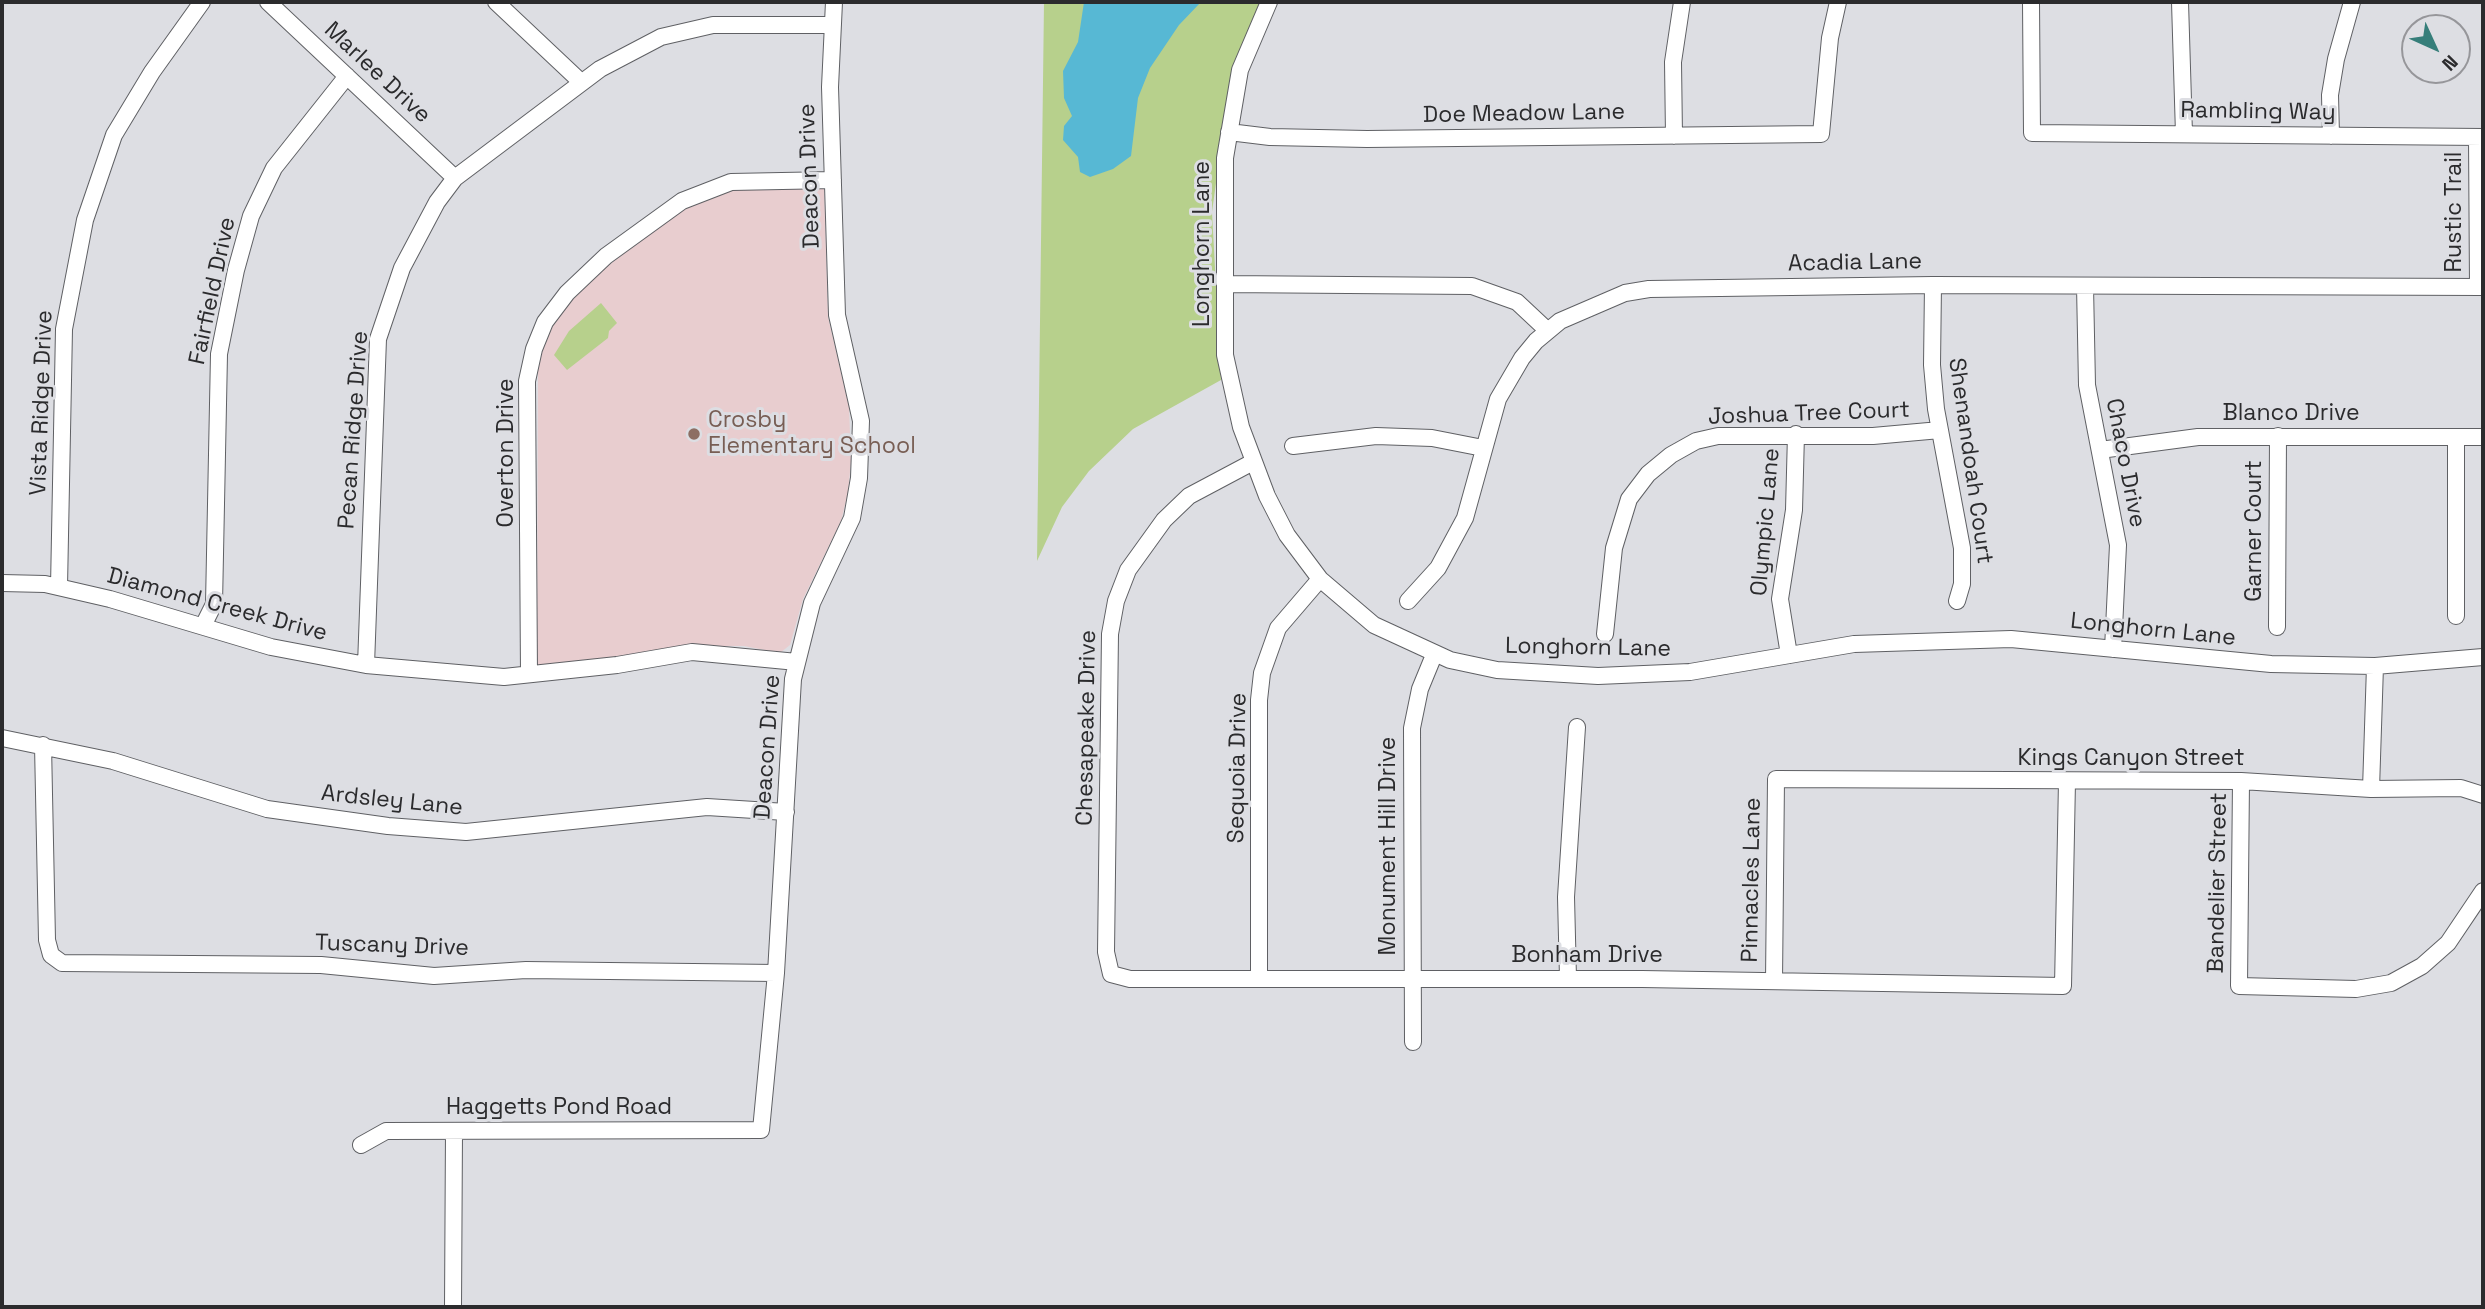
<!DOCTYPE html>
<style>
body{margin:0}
#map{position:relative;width:2485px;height:1309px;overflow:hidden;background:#dddee3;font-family:"Space Grotesk",sans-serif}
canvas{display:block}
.frame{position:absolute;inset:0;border:4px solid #2b2b2d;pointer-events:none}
.north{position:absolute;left:2401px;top:14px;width:70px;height:70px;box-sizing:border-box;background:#dddee3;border:2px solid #96969a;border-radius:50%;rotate:135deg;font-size:19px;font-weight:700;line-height:28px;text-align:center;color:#2b2b2d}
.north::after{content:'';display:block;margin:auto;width:24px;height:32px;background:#367e7a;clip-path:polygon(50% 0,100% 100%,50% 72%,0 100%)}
</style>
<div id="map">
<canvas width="2485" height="1309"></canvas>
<div class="frame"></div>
<div class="north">N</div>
</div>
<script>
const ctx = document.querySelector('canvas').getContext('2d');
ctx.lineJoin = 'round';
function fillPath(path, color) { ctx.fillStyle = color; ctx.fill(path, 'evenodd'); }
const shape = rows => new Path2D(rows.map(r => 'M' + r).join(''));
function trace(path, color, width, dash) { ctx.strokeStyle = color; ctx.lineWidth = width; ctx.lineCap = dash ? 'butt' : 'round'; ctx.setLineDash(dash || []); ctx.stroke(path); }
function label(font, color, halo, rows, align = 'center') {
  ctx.font = font + ' "Space Grotesk",sans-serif'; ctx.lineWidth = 6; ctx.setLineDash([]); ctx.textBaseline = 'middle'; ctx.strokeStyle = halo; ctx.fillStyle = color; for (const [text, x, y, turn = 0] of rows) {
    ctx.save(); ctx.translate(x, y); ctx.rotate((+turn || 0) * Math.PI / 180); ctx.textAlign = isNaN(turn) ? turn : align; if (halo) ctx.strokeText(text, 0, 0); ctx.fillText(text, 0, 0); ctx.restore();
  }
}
fillPath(shape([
 [824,184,828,317,849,407,851,461,848,493,841,521,803,599,790,645,780,653,744,646,697,646,537,667,538,359,557,315,589,281,673,214,717,190]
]), '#e8cdcf');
fillPath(shape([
 [1044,2,1262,2,1228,96,1212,212,1221,380,1133,429,1089,471,1062,507,1037,561],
 [601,303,617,323,609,331,608,338,567,370,554,355,569,331]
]), '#b7d08c');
fillPath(shape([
 [1084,2,1201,2,1179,25,1150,68,1138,98,1131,156,1113,169,1090,177,1080,172,1078,157,1063,140,1064,126,1072,116,1064,98,1063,71,1078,42]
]), '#57b8d4');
const minor = shape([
 [268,2,455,178],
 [496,2,581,82],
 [1269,2,1240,70,1225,158,1225,355,1241,427,1267,496,1287,535,1320,579,1374,625,1450,660,1497,670,1598,676,1690,672,1854,644,2011,639,2271,664,2375,666,2483,657],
 [2031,2,2032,133,2483,137],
 [2180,2,2184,134],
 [1229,132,1270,137,1367,139,1821,134,1830,38,1838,2],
 [1674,136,1673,62,1682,2],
 [2331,136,2330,95,2336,59,2352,2],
 [2477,137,2478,287],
 [1225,284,1472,286,1517,302,1548,331],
 [1933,285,1932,365,1936,409,1962,548,1962,584,1957,601],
 [2085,286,2087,385,2118,545,2113,649],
 [1293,446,1376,436,1432,438,1483,448],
 [2100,450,2198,437,2483,437],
 [1253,462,1189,496,1164,520,1128,570,1116,601,1110,634,1106,952,1111,974,1130,979,1642,979,2063,986,2067,781],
 [2,583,45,584,110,599,271,647,366,665,504,677,617,665,692,652,797,662],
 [59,587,64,329,85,220,114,135,152,72,202,2],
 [1408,601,1438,568,1465,518,1498,399,1522,358,1536,341,1560,321,1625,293,1649,289,1933,285,2483,287],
 [2456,616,2456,437],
 [203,626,214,604,219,354,236,270,251,216,274,168,347,76],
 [2277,627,2278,436],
 [1605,634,1614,548,1629,499,1648,474,1671,455,1696,441,1718,436,1873,436,1940,430],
 [1789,655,1780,599,1794,510,1796,434],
 [366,665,378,339,402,268,437,202,455,178,600,69,661,37,713,25,833,25],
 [529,674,527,381,534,349,545,322,567,293,606,256,682,201,731,182,833,180],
 [2,738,113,761,267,809,388,826,466,832,707,807,786,812],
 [43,745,47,940,51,955,62,963,321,965,434,976,526,970,776,973],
 [2241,781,2239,986,2356,989,2391,983,2422,966,2448,943,2483,891],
 [2371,789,2375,666],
 [1259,977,1259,700,1262,673,1278,628,1320,579],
 [1568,978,1566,897,1577,727],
 [1774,981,1776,779,2241,781,2371,789,2461,788,2483,795],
 [1413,1042,1412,728,1420,689,1434,655],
 [361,1145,386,1131,761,1130,776,973,793,679,812,603,852,518,859,478,861,421,837,315,830,87,834,2],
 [453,1307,454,1131]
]);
trace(minor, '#5f6064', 18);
trace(minor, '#fff', 16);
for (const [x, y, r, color] of [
 [694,434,7,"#8d6e63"]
]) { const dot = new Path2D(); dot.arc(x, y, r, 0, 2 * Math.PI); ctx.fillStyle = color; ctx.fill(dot); trace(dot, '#dddee3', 2.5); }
label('23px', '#2b2b2d', '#dddee3', [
 ["Marlee Drive",377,73,43],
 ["Rambling Way",2258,112,1],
 ["Doe Meadow Lane",1524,114,-1],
 ["Deacon Drive",810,176,-92],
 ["Rustic Trail",2455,212,-90],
 ["Longhorn Lane",1203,244,-90],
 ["Acadia Lane",1855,263,-1],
 ["Fairfield Drive",213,291,-78],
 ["Vista Ridge Drive",42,403,-88],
 ["Joshua Tree Court",1809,414,-2],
 ["Blanco Drive",2291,414],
 ["Pecan Ridge Drive",354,430,-86],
 ["Overton Drive",507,453,-90],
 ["Shenandoah Court",1970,461,82],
 ["Chaco Drive",2125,463,79],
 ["Olympic Lane",1766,522,-85],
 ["Garner Court",2255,531,-90],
 ["Diamond Creek Drive",217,605,15],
 ["Longhorn Lane",2153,630,6],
 ["Longhorn Lane",1588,648,1],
 ["Chesapeake Drive",1087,728,-89],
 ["Deacon Drive",768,747,-86],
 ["Kings Canyon Street",2131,759],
 ["Sequoia Drive",1238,768,-89],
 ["Ardsley Lane",392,801,6],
 ["Monument Hill Drive",1389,846,-90],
 ["Pinnacles Lane",1752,880,-89],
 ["Bandelier Street",2218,883,-89],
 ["Tuscany Drive",392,946,2],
 ["Bonham Drive",1587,956],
 ["Haggetts Pond Road",559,1108]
]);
label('23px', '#785e54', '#dddee3', [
 ["Crosby",708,421],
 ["Elementary School",708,447]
], 'left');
</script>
